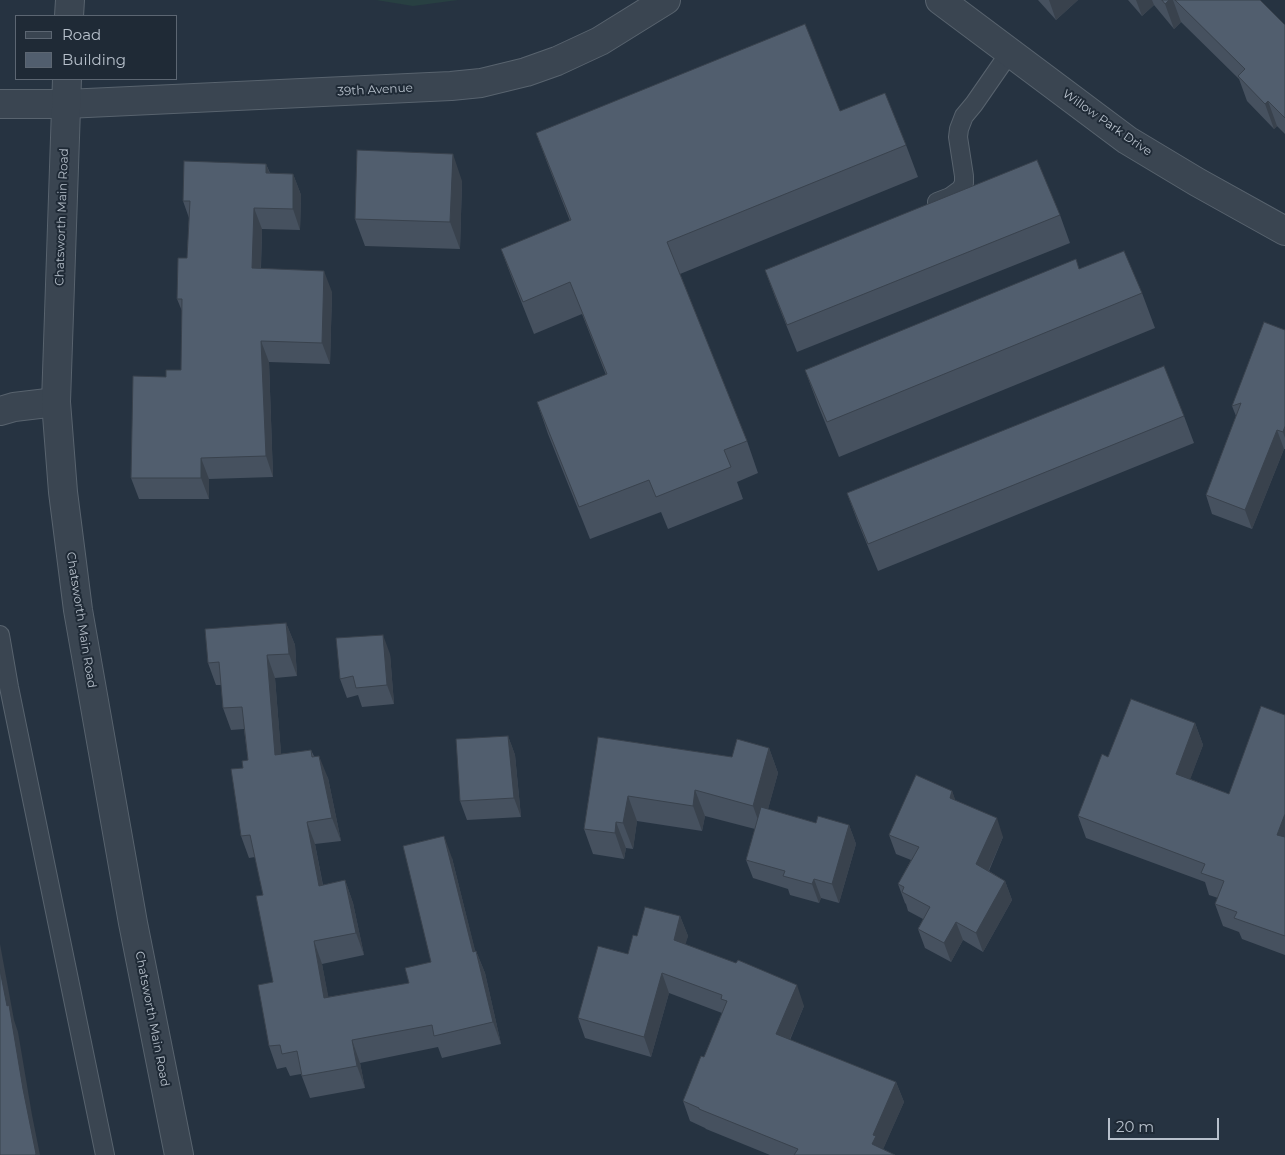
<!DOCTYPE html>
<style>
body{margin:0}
#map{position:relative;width:1285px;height:1155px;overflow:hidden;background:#263341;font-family:Montserrat,sans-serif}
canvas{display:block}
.legend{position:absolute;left:15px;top:15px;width:162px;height:65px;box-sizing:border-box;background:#1f2a36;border:1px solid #5c6672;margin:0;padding:6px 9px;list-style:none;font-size:15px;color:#b7c0cb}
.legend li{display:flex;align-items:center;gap:10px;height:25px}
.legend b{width:25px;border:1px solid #5c6672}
.scale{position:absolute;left:1108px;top:1118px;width:111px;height:22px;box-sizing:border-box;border:2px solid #b7c0cb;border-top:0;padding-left:6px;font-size:15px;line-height:18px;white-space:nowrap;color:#b7c0cb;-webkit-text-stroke:4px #1f2a36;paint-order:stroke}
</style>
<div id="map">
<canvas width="1285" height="1155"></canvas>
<ul class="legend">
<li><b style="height:6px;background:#3a4551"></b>Road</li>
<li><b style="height:14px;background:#515e6e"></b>Building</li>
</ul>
<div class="scale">20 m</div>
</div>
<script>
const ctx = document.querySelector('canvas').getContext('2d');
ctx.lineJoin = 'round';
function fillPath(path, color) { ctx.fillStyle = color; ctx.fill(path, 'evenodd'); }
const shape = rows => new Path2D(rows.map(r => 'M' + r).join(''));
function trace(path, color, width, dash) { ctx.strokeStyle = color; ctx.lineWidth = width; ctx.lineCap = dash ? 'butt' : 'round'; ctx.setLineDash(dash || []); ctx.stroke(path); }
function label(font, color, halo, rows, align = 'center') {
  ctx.font = font + ' Montserrat,sans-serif'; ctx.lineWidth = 4; ctx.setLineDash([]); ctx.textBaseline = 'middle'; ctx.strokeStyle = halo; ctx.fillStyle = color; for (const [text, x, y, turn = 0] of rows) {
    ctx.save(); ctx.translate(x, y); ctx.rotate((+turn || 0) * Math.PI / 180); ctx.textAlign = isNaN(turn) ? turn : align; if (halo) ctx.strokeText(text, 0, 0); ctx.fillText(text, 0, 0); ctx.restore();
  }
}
fillPath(shape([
 [376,0,458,0,413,6]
]), '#284042');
const service = shape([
 [937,202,950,197,961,189,964,183,964,176,958,137,959,129,964,116,974,104,1010,52],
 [0,635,9,687,105,1155]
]);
const minor = shape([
 [940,0,1127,140,1197,182,1285,231],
 [0,104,66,104,451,86,481,83,526,72,557,61,600,41,666,0],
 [0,411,14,407,56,402]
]);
const tertiary = shape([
 [69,16,70,0],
 [67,79,56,402,63,492,78,610,133,923,179,1155]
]);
trace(service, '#58636e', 20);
trace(minor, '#58636e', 30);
trace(tertiary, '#58636e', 30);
trace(service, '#3a4551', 18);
trace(minor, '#3a4551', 28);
trace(tertiary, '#3a4551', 28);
fillPath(shape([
 [1038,0,1078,0,1056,20],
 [1128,0,1260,0,1285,25,1285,134,1277,126,1274,129,1247,101,1239,79,1181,22,1174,29,1154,5,1142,16],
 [840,111,906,145,918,177,680,274,747,441,758,473,737,482,743,499,668,529,661,512,590,539,548,434,537,402,606,375,582,314,534,334,513,281,501,249,570,221,548,165,536,133],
 [266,164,270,173,293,174,301,195,300,230,262,229,261,268,332,292,330,364,269,362,273,477,209,479,209,499,139,499,131,478,166,377,181,370,182,311,177,299,187,258,189,218,183,201],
 [462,181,460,249,365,246,355,219],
 [1060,215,1070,243,797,352,775,297,765,270],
 [1079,269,1142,293,1155,328,839,457,818,405,805,370],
 [1285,330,1285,449,1284,449,1252,529,1212,514,1206,495,1236,416,1232,406],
 [1184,416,1194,443,878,571,857,520,847,493],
 [286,623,295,645,297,676,275,678,281,754,311,750,314,756,328,778,341,841,315,844,323,885,345,880,353,903,364,955,322,964,328,997,409,983,431,962,452,858,475,951,476,951,485,973,501,1044,442,1058,438,1047,360,1063,365,1088,310,1098,301,1074,290,1076,286,1067,277,1069,269,1046,273,982,263,895,255,857,249,858,241,836,243,768,248,760,244,729,231,730,223,708,221,685,216,685,208,663],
 [390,654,394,704,362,707,358,695,347,698,340,679],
 [1285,715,1285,955,1242,939,1239,932,1223,926,1215,904,1218,898,1209,895,1205,882,1086,838,1078,816,1108,757,1195,723,1203,745,1190,779,1229,794],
 [508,736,515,755,521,817,467,820,460,801],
 [598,737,732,757,769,748,778,773,768,809,816,823,849,825,856,844,839,903,821,898,819,903,790,895,788,889,753,878,746,860,755,829,705,816,702,831,637,821,633,849,626,848,624,859,593,854,584,829],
 [952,791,955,800,1003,837,989,871,1005,881,1012,900,983,952,963,940,951,962,925,948,918,929,923,919,908,911,906,904,905,903,898,884,911,860,896,854,889,835],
 [680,916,688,936,685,944,804,1006,790,1040,896,1082,904,1102,883,1149,895,1155,770,1155,706,1129,705,1128,690,1121,683,1101,704,1057,722,1013,669,993,651,1057,585,1038,578,1018,628,954,637,936]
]), '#46515f');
fillPath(shape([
 [1049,0,1078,0,1056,20],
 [1136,0,1152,0,1154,5,1142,16],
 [1169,0,1173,0,1181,22,1174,29,1165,4],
 [1268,101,1277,126,1274,129,1265,104],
 [453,154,462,181,460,249,450,222],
 [266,164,274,185,266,173],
 [293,174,301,195,300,230,293,209],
 [254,208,262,229,260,289,252,268],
 [324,271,332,292,330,364,322,343],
 [261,341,269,362,273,477,266,456],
 [1285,426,1285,438,1283,432],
 [1277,430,1284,449,1252,529,1245,510],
 [201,458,209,479,209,499,201,478],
 [286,623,295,645,297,676,289,654],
 [383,635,390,654,394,704,387,685],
 [267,655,275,678,283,777,275,755],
 [1195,723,1203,745,1184,796,1176,774],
 [508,736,515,755,521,817,514,798],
 [769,748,778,773,762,831,753,806],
 [319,756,328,778,341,841,332,818],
 [695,790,705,816,702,831,693,806],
 [952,791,959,810,950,798],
 [628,796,637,821,633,849,623,823],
 [1285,814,1285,856,1277,835],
 [997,818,1003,837,983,883,976,864],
 [307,822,315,844,327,908,319,886],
 [616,822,626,848,624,859,615,833],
 [849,825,856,844,839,903,832,884],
 [444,836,452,858,481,974,473,952],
 [814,879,821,898,819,903,812,884],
 [345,880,353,903,364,955,356,933],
 [1005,881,1012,900,983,952,976,933],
 [680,916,688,936,681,960,674,940],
 [956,922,963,940,951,962,944,943],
 [314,941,322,964,333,1020,324,998],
 [0,944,14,1020,18,1032,32,1115,40,1155,35,1155,0,970],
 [476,951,485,973,501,1044,493,1022],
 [662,973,669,993,651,1057,644,1037],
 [797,985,804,1006,783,1055,776,1034],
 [352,1040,360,1063,365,1088,357,1066],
 [896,1082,904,1102,882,1152,872,1144,873,1135]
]), '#39424d');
const building = shape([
 [1162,0,1169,0,1165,4,1162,0],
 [1175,0,1260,0,1285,25,1285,118,1268,101,1265,104,1238,76,1245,69,1175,0],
 [805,24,840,111,885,93,906,145,667,242,747,441,724,450,731,467,656,497,649,480,579,507,537,402,607,374,570,282,523,302,501,249,571,220,536,133,805,24],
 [357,150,453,154,450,222,355,219,357,150],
 [1037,160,1060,215,787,325,765,270,1037,160],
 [184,161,266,164,266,173,293,174,293,209,254,208,252,268,324,271,322,343,261,341,266,456,201,458,201,478,131,478,133,376,166,377,166,370,181,370,182,299,177,299,178,258,187,258,190,201,183,201,184,161],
 [1124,251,1142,293,827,422,805,370,1076,259,1079,269,1124,251],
 [1264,322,1285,330,1285,426,1283,432,1277,430,1245,510,1206,495,1241,403,1232,406,1264,322],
 [1164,366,1184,416,868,544,847,493,1164,366],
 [286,623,289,654,267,655,275,755,311,750,312,757,319,756,332,818,307,822,319,886,345,880,356,933,314,941,324,998,409,983,405,968,431,962,403,846,444,836,473,952,476,951,493,1022,434,1036,432,1025,352,1040,357,1066,302,1076,297,1051,282,1054,280,1045,269,1046,258,985,273,982,256,896,263,895,250,835,241,836,231,769,243,768,242,761,248,760,242,707,223,708,219,662,208,663,205,629,286,623],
 [383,635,387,685,356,688,353,676,340,679,336,638,383,635],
 [1131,699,1195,723,1176,774,1229,794,1261,706,1285,715,1285,814,1277,835,1285,837,1285,936,1234,918,1237,912,1215,904,1224,881,1201,873,1205,864,1078,816,1102,754,1108,757,1131,699],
 [508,736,514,798,460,801,456,739,508,736],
 [598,737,732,757,737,739,769,748,753,806,695,790,693,806,628,796,623,823,616,822,615,833,584,829,598,737],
 [916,775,952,791,950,798,997,818,976,864,1005,881,976,933,956,922,944,943,918,929,930,907,902,892,904,887,898,884,919,847,889,835,916,775],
 [761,807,816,823,818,816,849,825,832,884,814,879,812,884,783,876,785,871,746,860,761,807],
 [645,907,680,916,674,940,736,963,738,960,797,985,776,1034,896,1082,873,1135,876,1136,872,1144,895,1155,794,1155,798,1149,699,1109,699,1108,683,1101,701,1056,704,1057,727,1001,721,999,722,995,662,973,644,1037,578,1018,598,946,628,954,633,935,637,936,645,907],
 [0,970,7,1006,9,1005,23,1089,36,1154,35,1155,0,1155,0,970]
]);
fillPath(building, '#515e6e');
trace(building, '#39424d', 1);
label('12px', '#b7c0cb', '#1f2a36', [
 ["39th Avenue",375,90,-3],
 ["Willow Park Drive",1107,123,35],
 ["Chatsworth Main Road",62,217,-88],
 ["Chatsworth Main Road",81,620,81],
 ["Chatsworth Main Road",152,1019,79]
]);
</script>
